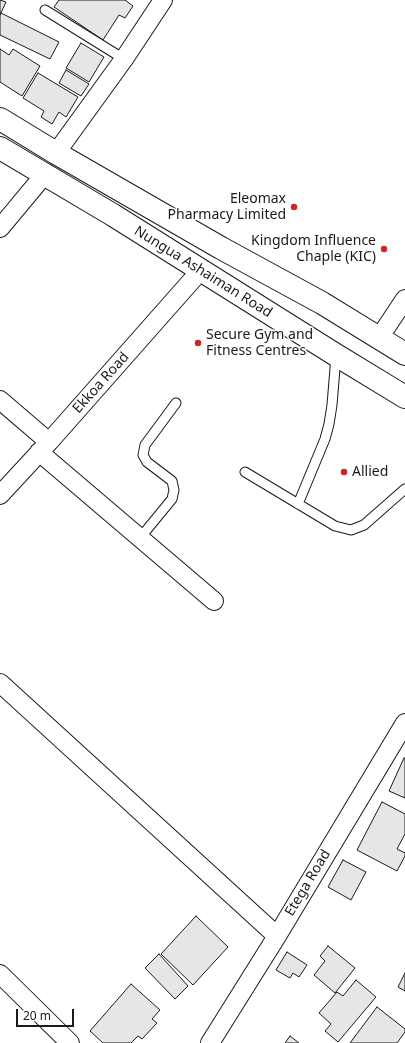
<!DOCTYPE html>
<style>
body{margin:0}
#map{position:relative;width:405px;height:1043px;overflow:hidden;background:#fff;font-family:"Noto Sans",sans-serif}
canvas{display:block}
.scale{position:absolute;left:16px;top:1009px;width:58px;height:18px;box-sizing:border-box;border:2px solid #1a1a1a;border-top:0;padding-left:5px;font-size:12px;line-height:14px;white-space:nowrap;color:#1a1a1a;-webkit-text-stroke:3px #fff;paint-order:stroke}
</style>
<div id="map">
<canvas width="405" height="1043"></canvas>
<div class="scale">20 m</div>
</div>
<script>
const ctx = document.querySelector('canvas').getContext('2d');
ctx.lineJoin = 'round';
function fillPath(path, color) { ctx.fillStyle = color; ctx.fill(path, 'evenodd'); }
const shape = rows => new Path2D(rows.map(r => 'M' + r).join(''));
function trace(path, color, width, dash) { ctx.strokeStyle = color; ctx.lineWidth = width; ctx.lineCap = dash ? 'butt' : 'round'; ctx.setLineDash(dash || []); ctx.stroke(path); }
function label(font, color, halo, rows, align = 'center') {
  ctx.font = font + ' "Noto Sans",sans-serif'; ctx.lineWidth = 3; ctx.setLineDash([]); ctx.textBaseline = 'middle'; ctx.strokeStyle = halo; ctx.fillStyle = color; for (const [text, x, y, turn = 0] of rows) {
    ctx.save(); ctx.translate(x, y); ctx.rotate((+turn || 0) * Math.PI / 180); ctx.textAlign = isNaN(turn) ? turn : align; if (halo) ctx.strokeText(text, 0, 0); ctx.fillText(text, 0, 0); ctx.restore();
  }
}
const building = shape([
 [0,0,6,2,0,15,0,0],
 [59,0,125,0,133,6,125,18,119,15,103,40,54,7,59,0],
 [1,13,59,42,50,59,0,35,0,15,1,13],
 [81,43,104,57,89,82,66,68,81,43],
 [0,49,9,55,13,49,40,66,22,96,0,82,0,49],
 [66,70,89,84,81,96,59,83,66,70],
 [38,73,78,97,66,117,59,112,52,124,41,117,44,111,23,98,38,73],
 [404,758,405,758,405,798,389,791,404,758],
 [382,802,405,814,405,834,397,849,405,853,405,856,397,871,357,850,382,802],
 [343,860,366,872,351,900,328,887,343,860],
 [196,916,228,947,193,985,161,954,196,916],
 [328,946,355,968,335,993,314,975,325,961,320,956,328,946],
 [287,952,307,965,299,977,293,973,290,978,276,970,287,952],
 [159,954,188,986,175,999,145,968,159,954],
 [405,973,405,991,398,987,405,973],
 [356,980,376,997,338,1042,325,1031,331,1024,319,1013,337,992,343,996,356,980],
 [131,984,160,1010,152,1019,157,1023,142,1039,138,1036,131,1043,103,1043,90,1031,131,984],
 [377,1007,405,1029,405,1032,397,1043,350,1043,377,1007],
 [290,1036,299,1043,285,1043,290,1036]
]);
fillPath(building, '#e6e6e6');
trace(building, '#1a1a1a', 1);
const service = shape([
 [45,10,124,59],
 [245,472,335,526,351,530,364,525,405,489],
 [298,504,325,439,329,424,332,405,336,356],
 [140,538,172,499,174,490,172,481,147,462,143,455,145,445,176,403]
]);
const minor = shape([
 [56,153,124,59,163,0],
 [0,228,45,174],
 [379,338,405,299],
 [0,400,49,442],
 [39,452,214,601],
 [0,495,49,442,201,270],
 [0,683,277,936],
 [0,974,70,1043],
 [210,1043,277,936,405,723]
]);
const primary = shape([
 [0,119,56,153,221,248,322,303,405,354],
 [0,148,113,215,336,355,405,397]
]);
trace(service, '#1a1a1a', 11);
trace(minor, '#1a1a1a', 20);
trace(primary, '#1a1a1a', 24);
trace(service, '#fff', 9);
trace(minor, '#fff', 18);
trace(primary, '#fff', 22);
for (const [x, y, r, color] of [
 [294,207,4,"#c62828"],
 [384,249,4,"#c62828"],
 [198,343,4,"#c62828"],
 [344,472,4,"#c62828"]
]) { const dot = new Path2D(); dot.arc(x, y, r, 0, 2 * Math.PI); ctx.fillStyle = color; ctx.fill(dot); trace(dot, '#fff', 1.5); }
label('14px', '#1a1a1a', '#fff', [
 ["Eleomax",286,199],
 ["Pharmacy Limited",286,215],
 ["Kingdom Influence",376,241],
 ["Chaple (KIC)",376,257],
 ["Secure Gym and",206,335,"left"],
 ["Fitness Centres",206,351,"left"],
 ["Allied",352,472,"left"]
], 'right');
label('14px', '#1a1a1a', '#fff', [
 ["Nungua Ashaiman Road",203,272,32],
 ["Ekkoa Road",101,383,-48],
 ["Etega Road",308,883,-59]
]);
</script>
